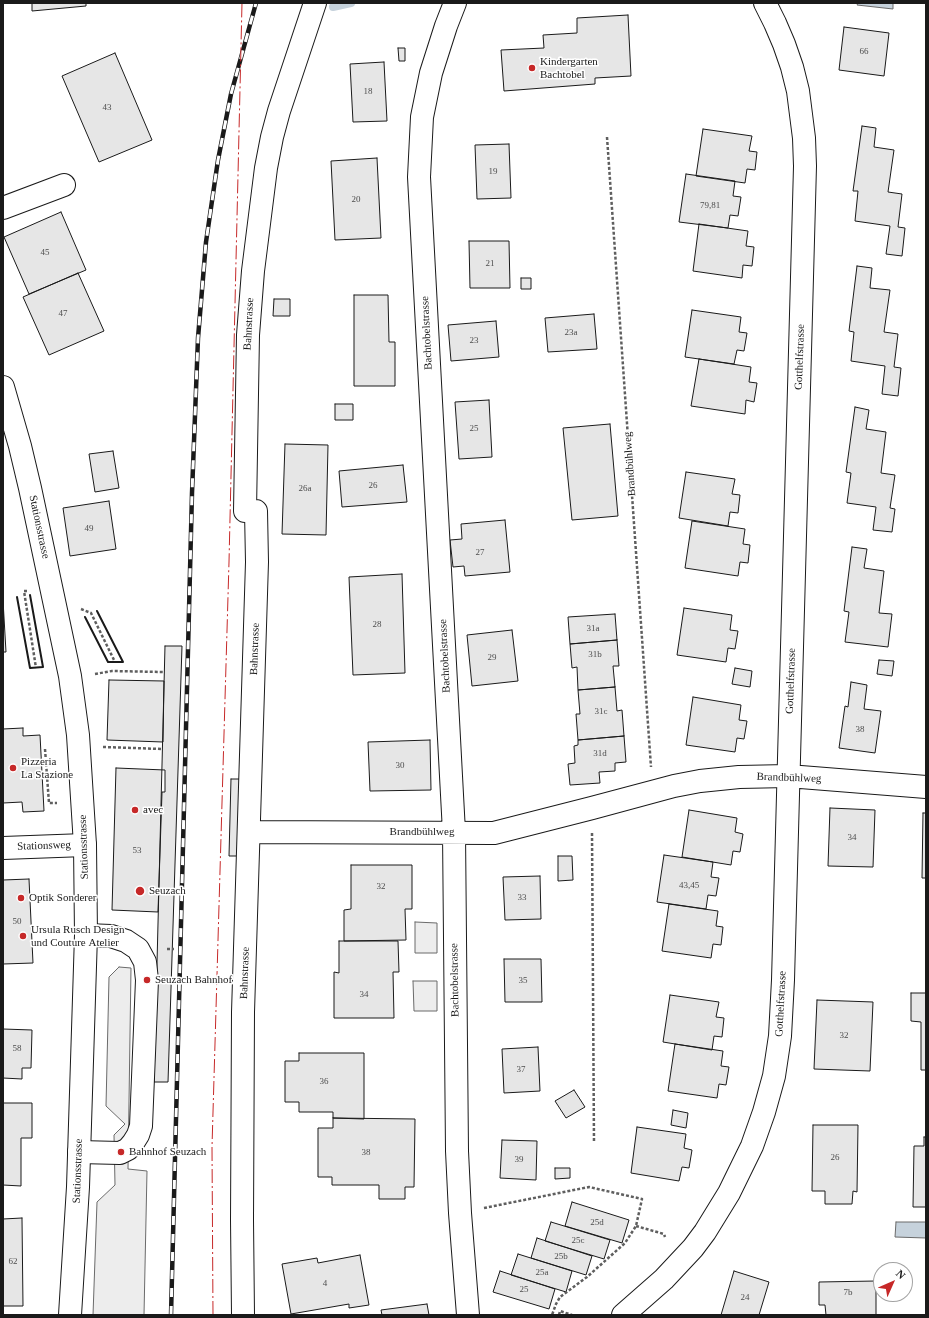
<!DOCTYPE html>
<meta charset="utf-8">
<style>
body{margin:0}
#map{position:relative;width:929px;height:1318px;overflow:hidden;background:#fff;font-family:"Times New Roman",serif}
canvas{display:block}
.frame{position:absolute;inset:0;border:4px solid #1a1a1a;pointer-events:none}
.north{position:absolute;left:873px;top:1262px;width:40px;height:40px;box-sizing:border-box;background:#fff;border:1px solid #a3a3a3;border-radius:50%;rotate:45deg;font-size:11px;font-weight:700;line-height:16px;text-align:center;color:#1a1a1a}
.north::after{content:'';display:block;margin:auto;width:14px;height:18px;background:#c62828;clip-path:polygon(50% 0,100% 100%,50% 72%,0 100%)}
</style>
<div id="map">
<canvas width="929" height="1318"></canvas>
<div class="frame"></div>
<div class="north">N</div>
</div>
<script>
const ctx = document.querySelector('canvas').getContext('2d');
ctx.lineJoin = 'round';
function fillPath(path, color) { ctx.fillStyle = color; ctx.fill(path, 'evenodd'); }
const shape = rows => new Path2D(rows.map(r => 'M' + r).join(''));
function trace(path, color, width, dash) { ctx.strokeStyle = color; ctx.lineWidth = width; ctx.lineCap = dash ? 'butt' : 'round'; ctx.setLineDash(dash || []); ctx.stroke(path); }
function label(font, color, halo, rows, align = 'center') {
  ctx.font = font + ' "Times New Roman",serif'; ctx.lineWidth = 3; ctx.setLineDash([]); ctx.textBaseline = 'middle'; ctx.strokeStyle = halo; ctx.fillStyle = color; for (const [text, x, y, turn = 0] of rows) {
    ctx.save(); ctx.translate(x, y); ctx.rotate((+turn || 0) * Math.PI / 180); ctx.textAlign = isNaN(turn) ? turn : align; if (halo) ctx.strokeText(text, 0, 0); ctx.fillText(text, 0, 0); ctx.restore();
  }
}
const parking = shape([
 [415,922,437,923,437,953,415,953,415,922],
 [119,967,131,968,128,1169,147,1171,144,1315,93,1315,97,1202,115,1185,114,1135,125,1124,106,1106,109,977,119,967],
 [413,981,437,981,437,1011,414,1011,413,981]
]);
fillPath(parking, '#ededed');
trace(parking, '#6a6a6a', 1);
const water = shape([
 [858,3,893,3,893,9,857,5,858,3],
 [896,1222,926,1222,926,1238,895,1237,896,1222]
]);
fillPath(water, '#c6d2dc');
trace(water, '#6a6a6a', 1);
trace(shape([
 [333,7,351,3]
]), '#c6d2dc', 8);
const building = shape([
 [32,3,86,3,86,6,32,11,32,3],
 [628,15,631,76,595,78,595,84,504,91,501,50,544,48,543,35,577,33,577,18,628,15],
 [844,27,889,33,884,76,839,70,844,27],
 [398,48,405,48,405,61,399,61,398,48],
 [115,53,152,140,99,162,62,76,115,53],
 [384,62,387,121,353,122,350,64,384,62],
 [862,126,876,128,874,147,894,150,888,192,902,194,898,227,905,228,902,256,886,254,890,226,855,221,858,191,853,191,862,126],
 [703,129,752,136,749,151,757,152,755,170,747,169,745,183,696,176,703,129],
 [509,144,511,198,477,199,475,145,509,144],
 [377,158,381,238,335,240,331,161,377,158],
 [686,174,735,181,733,196,741,197,738,216,730,215,728,228,679,222,686,174],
 [61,212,86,270,29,294,4,237,61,212],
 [699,224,748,231,746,246,754,247,752,266,743,265,742,278,693,271,699,224],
 [469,241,509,241,510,288,470,288,469,241],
 [857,266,872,268,870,288,890,290,884,332,898,334,894,367,901,368,898,396,882,394,885,366,851,361,854,332,849,331,857,266],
 [78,273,104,331,49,355,23,297,78,273],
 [521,278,531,278,531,289,521,289,521,278],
 [354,295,388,295,389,342,395,342,395,386,354,386,354,295],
 [274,299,290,299,290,316,273,316,274,299],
 [692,310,741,317,739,332,747,333,744,351,737,350,734,364,685,357,692,310],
 [594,314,597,349,548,352,545,318,594,314],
 [496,321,499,357,451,361,448,325,496,321],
 [699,359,751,367,749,382,757,383,754,402,746,400,745,414,691,406,699,359],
 [489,400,492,457,459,459,455,402,489,400],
 [335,404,353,404,353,420,335,420,335,404],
 [855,407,869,410,866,429,886,432,881,473,895,475,890,508,895,509,892,532,873,530,876,507,847,503,851,473,846,472,855,407],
 [610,424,618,516,572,520,563,428,610,424],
 [285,444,328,445,326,535,282,534,285,444],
 [113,451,119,488,95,492,89,454,113,451],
 [403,465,407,502,342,507,339,471,403,465],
 [686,472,735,479,732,494,740,495,738,513,730,512,728,526,679,518,686,472],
 [109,501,116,549,70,556,63,508,109,501],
 [505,520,510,572,465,576,464,566,453,567,450,540,462,539,461,524,505,520],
 [692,521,745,529,743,544,750,545,748,563,740,562,738,576,685,568,692,521],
 [852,547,867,549,864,568,884,571,879,613,892,614,888,647,845,642,849,612,844,611,852,547],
 [402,574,405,673,353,675,349,577,402,574],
 [3,600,6,652,3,652,3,600],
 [684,608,732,615,730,630,738,631,735,649,728,648,726,662,677,655,684,608],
 [615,614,617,640,570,644,568,617,615,614],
 [512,630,518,681,472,686,467,635,512,630],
 [617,640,619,666,613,666,615,687,578,690,577,667,572,668,570,644,617,640],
 [165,646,182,646,168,1082,154,1082,165,646],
 [879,660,894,661,892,676,877,674,879,660],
 [735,668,752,671,750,687,732,684,735,668],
 [109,680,164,681,163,742,107,740,109,680],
 [851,682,867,685,864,709,881,711,875,753,839,748,845,706,848,707,851,682],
 [615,687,617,711,622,710,624,736,578,740,576,714,580,714,578,690,615,687],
 [693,697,741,705,739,720,747,721,744,739,737,738,735,752,686,745,693,697],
 [23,728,23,736,40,735,44,811,23,812,22,802,3,803,3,729,23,728],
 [624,736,626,762,615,763,615,771,599,772,600,783,570,785,568,764,575,763,574,746,578,745,578,740,624,736],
 [430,740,431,790,370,791,368,742,430,740],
 [116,768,165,770,165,792,162,792,158,912,112,910,116,768],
 [231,779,242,779,241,856,229,856,231,779],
 [830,808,875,810,873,867,828,866,830,808],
 [689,810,737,818,735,832,743,834,740,852,733,851,731,865,682,857,689,810],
 [923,813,926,813,926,878,922,878,923,813],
 [664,855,713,862,711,877,719,878,716,896,708,895,706,909,657,902,664,855],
 [558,856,572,856,573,880,558,881,558,856],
 [351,865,412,865,412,909,405,909,406,940,344,941,344,910,351,909,351,865],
 [540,876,541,919,505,920,503,877,540,876],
 [29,879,33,963,3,964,3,880,29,879],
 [669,904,718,911,716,926,723,927,721,945,713,944,711,958,662,951,669,904],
 [339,941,398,941,399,972,393,972,394,1018,334,1018,334,972,339,973,339,941],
 [504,959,541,959,542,1002,505,1002,504,959],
 [911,993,926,993,926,1070,921,1070,921,1022,911,1021,911,993],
 [670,995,719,1002,716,1017,724,1018,722,1037,714,1036,712,1050,663,1042,670,995],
 [817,1000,873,1002,870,1071,814,1069,817,1000],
 [3,1029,32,1030,31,1068,22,1068,22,1079,3,1078,3,1029],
 [675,1044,723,1051,721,1066,729,1067,726,1085,719,1084,717,1098,668,1091,675,1044],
 [538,1047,540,1091,504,1093,502,1049,538,1047],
 [299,1053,364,1053,364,1119,333,1118,333,1112,299,1112,299,1102,285,1102,285,1061,299,1061,299,1053],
 [574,1090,585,1107,566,1118,555,1101,574,1090],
 [3,1103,32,1103,32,1138,21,1138,21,1186,3,1185,3,1103],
 [673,1110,688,1113,686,1128,671,1125,673,1110],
 [333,1118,415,1119,414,1187,405,1187,405,1199,379,1199,379,1185,332,1185,332,1177,318,1177,318,1128,333,1128,333,1118],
 [813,1125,858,1125,857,1192,853,1191,852,1204,825,1204,825,1191,812,1191,813,1125],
 [637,1127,686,1134,684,1148,692,1150,689,1168,682,1167,679,1181,631,1173,637,1127],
 [924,1137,926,1137,926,1207,913,1207,914,1146,924,1146,924,1137],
 [502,1140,537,1141,536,1180,500,1178,502,1140],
 [555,1168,570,1168,570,1178,555,1179,555,1168],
 [572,1202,629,1220,622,1243,565,1226,572,1202],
 [22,1218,23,1306,3,1306,3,1219,22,1218],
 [551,1222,610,1240,604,1259,545,1241,551,1222],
 [537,1238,592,1256,586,1275,531,1258,537,1238],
 [518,1254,572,1271,566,1292,511,1275,518,1254],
 [360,1255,369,1305,349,1308,349,1304,291,1314,282,1264,317,1258,318,1263,360,1255],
 [500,1271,555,1289,549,1309,493,1292,500,1271],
 [734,1271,769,1282,759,1315,721,1315,734,1271],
 [876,1281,876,1315,826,1315,825,1305,819,1305,819,1282,876,1281],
 [427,1304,429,1315,382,1315,381,1310,427,1304]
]);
fillPath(building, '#e6e6e6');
trace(building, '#1a1a1a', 1);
const minor = shape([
 [455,3,446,26,431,73,422,117,419,177,454,832,457,1151,460,1213,468,1315],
 [3,208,64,185],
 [249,832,494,833,592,808,674,786,700,781,739,777,788,776,926,787],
 [3,848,85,845],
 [79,1152,120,1153,128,1149,133,1143,138,1135,141,1126,147,980,145,962,138,949,126,941,111,936,86,935],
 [243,1315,242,1220,243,1012,257,562,256,511,245,511,248,335,253,271,266,168,272,137,279,111,315,3],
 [623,1315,664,1279,693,1248,705,1232,729,1193,752,1146,764,1112,774,1076,780,1036,783,980,805,166,804,138,798,91,792,67,784,44,775,23,765,3]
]);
const major = shape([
 [3,387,20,446,30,488,70,676,78,735,85,845,86,935,78,1187,70,1315]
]);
trace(minor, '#1a1a1a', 24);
trace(major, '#1a1a1a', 24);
trace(shape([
 [607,137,651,767],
 [27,591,24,591,36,668],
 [81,609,91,613,115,662],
 [95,674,112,671,164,672],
 [103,747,162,749],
 [45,749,49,803,57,803],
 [592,833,594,1143],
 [167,949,174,949],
 [484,1208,589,1187,642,1199,636,1226,625,1243,587,1277,560,1297,556,1304,552,1315],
 [636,1226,664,1234,665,1237],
 [559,1315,560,1311,572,1315]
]), '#5f5f5f', 2.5, [3, 2]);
trace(minor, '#fff', 22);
trace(major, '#fff', 22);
const rail = shape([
 [171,1315,192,493,198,338,206,242,218,160,231,94,256,3]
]);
trace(rail, '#1a1a1a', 4.5);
trace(rail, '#fff', 3, [9]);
trace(shape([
 [17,597,30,668,43,667,30,595],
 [85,617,108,662,123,662,97,611]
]), '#1a1a1a', 2);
trace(shape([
 [213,1315,212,1147,229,562,242,3]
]), '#c62828', 1, [14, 3, 2, 3]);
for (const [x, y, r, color] of [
 [532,68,4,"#c62828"],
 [13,768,4,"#c62828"],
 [135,810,4,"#c62828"],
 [140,891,5,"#c62828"],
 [21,898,4,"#c62828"],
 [23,936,4,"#c62828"],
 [147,980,4,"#c62828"],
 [121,1152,4,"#c62828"]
]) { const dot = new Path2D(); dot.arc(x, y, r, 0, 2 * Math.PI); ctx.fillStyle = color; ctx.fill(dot); trace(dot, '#fff', 1.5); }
label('9px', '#4d4d4d', null, [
 ["66",864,52],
 ["18",368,92],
 ["43",107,108],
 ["19",493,172],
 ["20",356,200],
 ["79,81",710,206],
 ["45",45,253],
 ["21",490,264],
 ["47",63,314],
 ["23a",571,333],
 ["23",474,341],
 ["25",474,429],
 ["26",373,486],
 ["26a",305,489],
 ["49",89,529],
 ["27",480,553],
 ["28",377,625],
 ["31a",593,629],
 ["31b",595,655],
 ["29",492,658],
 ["31c",601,712],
 ["38",860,730],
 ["31d",600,754],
 ["30",400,766],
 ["34",852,838],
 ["53",137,851],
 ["43,45",689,886],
 ["32",381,887],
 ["33",522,898],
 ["50",17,922],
 ["35",523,981],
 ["34",364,995],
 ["32",844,1036],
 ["58",17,1049],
 ["37",521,1070],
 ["36",324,1082],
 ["38",366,1153],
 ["26",835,1158],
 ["39",519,1160],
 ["25d",597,1223],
 ["25c",578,1241],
 ["25b",561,1257],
 ["62",13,1262],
 ["25a",542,1273],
 ["4",325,1284],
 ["25",524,1290],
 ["7b",848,1293],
 ["24",745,1298]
]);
label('11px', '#1a1a1a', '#fff', [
 ["Kindergarten",540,62],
 ["Bachtobel",540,75],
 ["Pizzeria",21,762],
 ["La Stazione",21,775],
 ["avec",143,810],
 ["Seuzach",149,891],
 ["Optik Sonderer",29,898],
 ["Ursula Rusch Design",31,930],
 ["und Couture Atelier",31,943],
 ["Seuzach Bahnhof",155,980],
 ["Bahnhof Seuzach",129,1152]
], 'left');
label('11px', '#1a1a1a', '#fff', [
 ["Bahnstrasse",249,324,-87],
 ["Bachtobelstrasse",427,333,-93],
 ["Gotthelfstrasse",800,357,-88],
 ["Brandbühlweg",630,464,-94],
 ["Stationsstrasse",39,527,78],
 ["Bahnstrasse",255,649,-88],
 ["Bachtobelstrasse",445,656,-93],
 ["Gotthelfstrasse",791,681,-88],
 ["Brandbühlweg",789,778,2],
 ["Brandbühlweg",422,832],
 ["Stationsweg",44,846,-2],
 ["Stationsstrasse",84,847,-92],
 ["Bahnstrasse",245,973,-88],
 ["Bachtobelstrasse",455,980,-91],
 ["Gotthelfstrasse",781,1004,-87],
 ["Stationsstrasse",78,1171,-88]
]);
</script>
